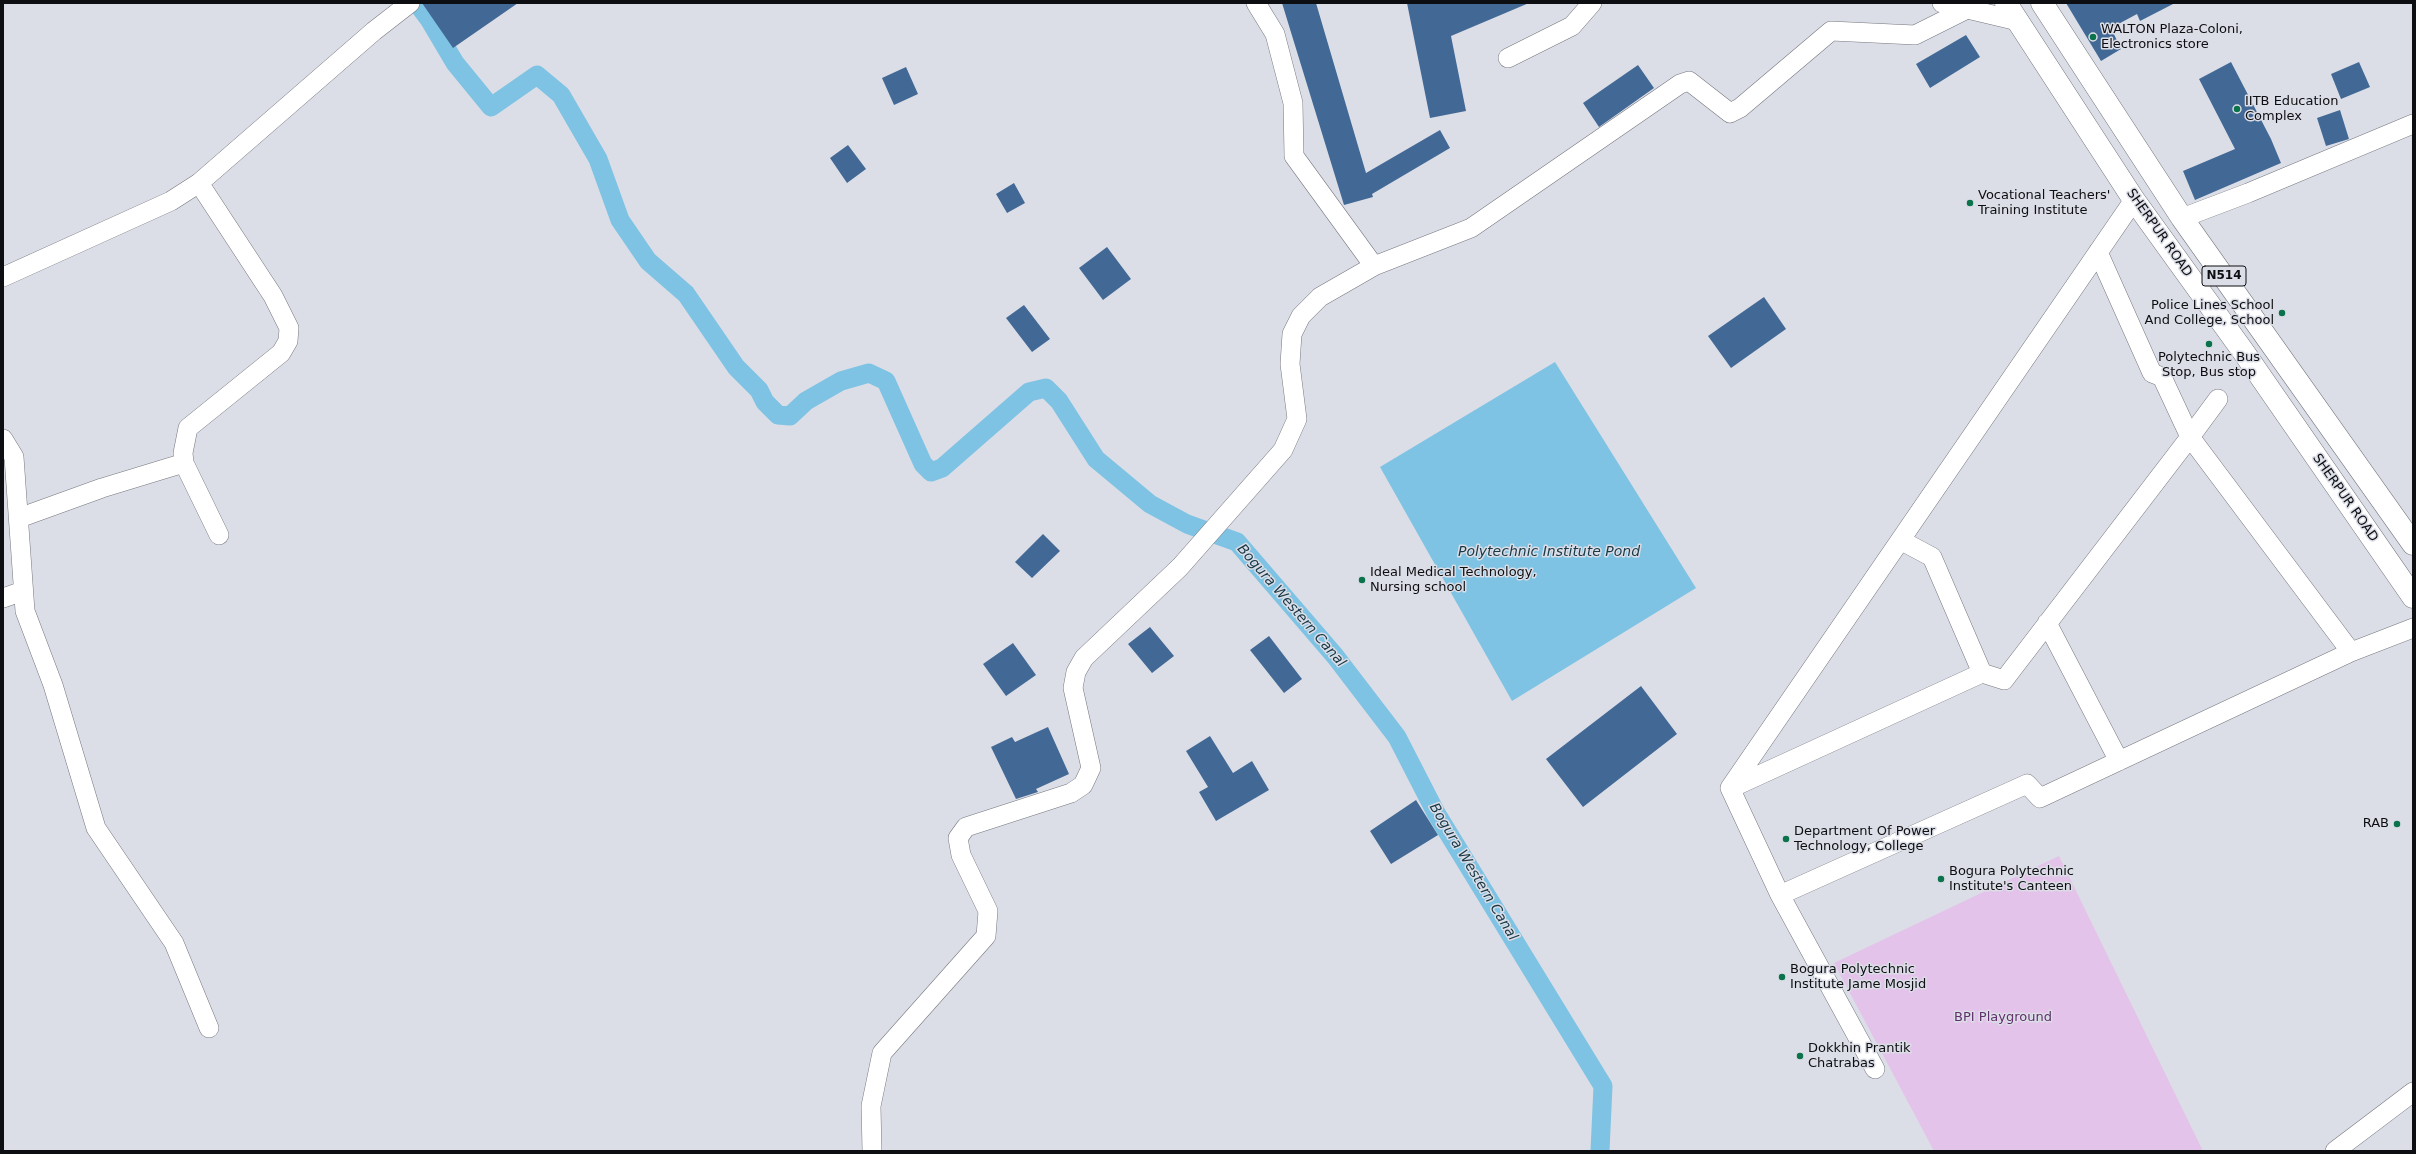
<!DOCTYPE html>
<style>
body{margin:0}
#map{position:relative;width:2416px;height:1154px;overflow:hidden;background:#dcdee7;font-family:"DejaVu Sans",sans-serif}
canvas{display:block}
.frame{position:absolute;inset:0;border:4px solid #0d0e11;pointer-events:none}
</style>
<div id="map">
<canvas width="2416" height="1154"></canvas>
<div class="frame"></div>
</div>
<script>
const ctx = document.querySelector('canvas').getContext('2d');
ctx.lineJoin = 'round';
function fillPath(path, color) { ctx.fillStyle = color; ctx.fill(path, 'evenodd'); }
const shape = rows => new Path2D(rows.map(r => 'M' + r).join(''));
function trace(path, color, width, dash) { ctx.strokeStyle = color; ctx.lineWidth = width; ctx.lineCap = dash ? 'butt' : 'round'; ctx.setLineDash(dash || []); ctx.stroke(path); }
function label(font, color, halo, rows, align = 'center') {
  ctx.font = font + ' "DejaVu Sans",sans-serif'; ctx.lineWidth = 3; ctx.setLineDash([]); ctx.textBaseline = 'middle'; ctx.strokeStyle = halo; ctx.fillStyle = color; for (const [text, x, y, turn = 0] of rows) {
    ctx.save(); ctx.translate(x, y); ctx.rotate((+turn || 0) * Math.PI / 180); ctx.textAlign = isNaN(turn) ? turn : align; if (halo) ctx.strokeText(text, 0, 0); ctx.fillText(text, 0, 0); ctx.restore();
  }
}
fillPath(shape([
 [2059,856,2203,1151,1934,1151,1834,963]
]), '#e3c3e9');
fillPath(shape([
 [1555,362,1696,588,1512,701,1380,467]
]), '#7ec3e3');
trace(shape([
 [417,3,429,19,455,63,491,107,537,75,561,95,598,159,620,220,648,261,686,294,736,367,759,390,765,402,778,415,790,416,806,401,841,381,869,373,886,381,923,464,931,472,942,468,1029,392,1046,388,1059,401,1096,459,1150,504,1187,524,1237,542,1335,656,1397,737,1436,813,1603,1086,1600,1151]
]), '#7ec3e3', 19);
fillPath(shape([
 [422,3,518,3,453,48],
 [1282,3,1316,3,1366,173,1440,130,1450,148,1372,194,1373,197,1344,205],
 [1407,3,1529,3,1451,36,1466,111,1430,118],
 [2066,3,2175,3,2140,21,2137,14,2111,28,2121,49,2101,61],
 [1966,35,1980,57,1930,88,1916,64],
 [2231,62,2271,139,2281,163,2195,200,2183,171,2235,149,2199,79],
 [2359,62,2370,87,2341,99,2331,74],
 [1638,65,1654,88,1599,127,1583,103],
 [906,67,918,94,894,105,882,78],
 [2340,110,2349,139,2326,146,2317,118],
 [848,145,866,169,847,183,830,158],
 [1014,183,1025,203,1007,213,996,194],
 [1107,247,1131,279,1103,300,1079,268],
 [1764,297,1786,329,1731,368,1708,336],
 [1024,305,1050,339,1032,352,1006,318],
 [1043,534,1060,551,1032,578,1015,562],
 [1150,627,1174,656,1152,673,1128,644],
 [1269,636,1302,679,1284,693,1250,650],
 [1013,643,1036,675,1006,696,983,664],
 [1641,686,1677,734,1583,807,1546,759],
 [1048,727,1069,774,1036,789,1038,792,1016,799,991,747,1012,737,1015,742],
 [1210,736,1233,773,1252,761,1269,790,1216,821,1199,792,1208,787,1186,751],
 [1416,800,1438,835,1391,864,1370,831]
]), '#426995');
const minor = shape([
 [1256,3,1275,34,1293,103,1294,156,1374,266],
 [1942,3,2018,21],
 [1508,58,1572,26,1592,3],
 [199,183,273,296,289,328,288,341,281,353,188,428,183,453,184,463,219,535],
 [2182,218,2248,193,2413,124],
 [2098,252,2152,373,2162,377,2190,437,2218,399],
 [3,277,171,201,199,183,374,31,410,3],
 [3,439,14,457,25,611,53,685,96,828,174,943,209,1028],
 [19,518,102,488,184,463],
 [3,598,23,591],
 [2047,623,2119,761],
 [1982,673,2004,680,2190,437,2351,652],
 [1731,788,1982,673,1932,557,1902,541],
 [1780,895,2027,784,2040,798,2351,652,2413,628],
 [1875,1069,1780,895,1730,788,2134,200],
 [872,1151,871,1106,882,1053,986,936,988,911,961,855,958,838,966,827,1071,793,1083,785,1091,768,1073,688,1076,672,1084,658,1180,567,1283,450,1297,419,1290,364,1292,334,1301,316,1320,297,1374,266,1471,228,1680,84,1689,81,1730,113,1740,108,1831,31,1915,35,1967,9],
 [2335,1151,2413,1092]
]);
const highway = shape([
 [2006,3,2134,200,2245,354,2413,597],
 [2042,3,2182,218,2413,544]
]);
trace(minor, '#75777f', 20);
trace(highway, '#75777f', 23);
trace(minor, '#fff', 19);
trace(highway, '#fff', 22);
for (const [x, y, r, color] of [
 [2093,37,4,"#0b734b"],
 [2237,109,4,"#0b734b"],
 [1970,203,4,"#0b734b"],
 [2282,313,4,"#0b734b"],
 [2209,344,4,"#0b734b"],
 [1362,580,4,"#0b734b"],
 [2397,824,4,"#0b734b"],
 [1786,839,4,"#0b734b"],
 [1941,879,4,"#0b734b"],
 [1782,977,4,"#0b734b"],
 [1800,1056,4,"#0b734b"]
]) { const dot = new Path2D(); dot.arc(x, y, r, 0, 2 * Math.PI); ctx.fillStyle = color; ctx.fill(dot); trace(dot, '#dcdee7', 1.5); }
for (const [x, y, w] of [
 [2224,276,44]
]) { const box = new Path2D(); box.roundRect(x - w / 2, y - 10, w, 20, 3); ctx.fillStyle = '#dcdee7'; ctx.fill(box); trace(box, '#0d0e11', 1); }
label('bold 12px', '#0d0e11', null, [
 ["N514",2224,276]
]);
label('13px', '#0d0e11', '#dcdee7', [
 ["WALTON Plaza-Coloni,",2101,30],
 ["Electronics store",2101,45],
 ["IITB Education",2245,102],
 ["Complex",2245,117],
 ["Vocational Teachers'",1978,196],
 ["Training Institute",1978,211],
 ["Police Lines School",2274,306,"right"],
 ["And College, School",2274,321,"right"],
 ["Polytechnic Bus",2209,358,"center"],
 ["Stop, Bus stop",2209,373,"center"],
 ["Ideal Medical Technology,",1370,573],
 ["Nursing school",1370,588],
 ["RAB",2389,824,"right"],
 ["Department Of Power",1794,832],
 ["Technology, College",1794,847],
 ["Bogura Polytechnic",1949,872],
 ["Institute's Canteen",1949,887],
 ["Bogura Polytechnic",1790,970],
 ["Institute Jame Mosjid",1790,985],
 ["Dokkhin Prantik",1808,1049],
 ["Chatrabas",1808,1064]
], 'left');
label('13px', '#0d0e11', '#dcdee7', [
 ["SHERPUR ROAD",2159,233,55],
 ["SHERPUR ROAD",2345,498,55]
]);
label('13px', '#622f6c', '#dcdee7', [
 ["BPI Playground",2003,1018]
]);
label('italic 14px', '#183846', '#dcdee7', [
 ["Polytechnic Institute Pond",1549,552],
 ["Bogura Western Canal",1291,606,49],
 ["Bogura Western Canal",1473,872,59]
]);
</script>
